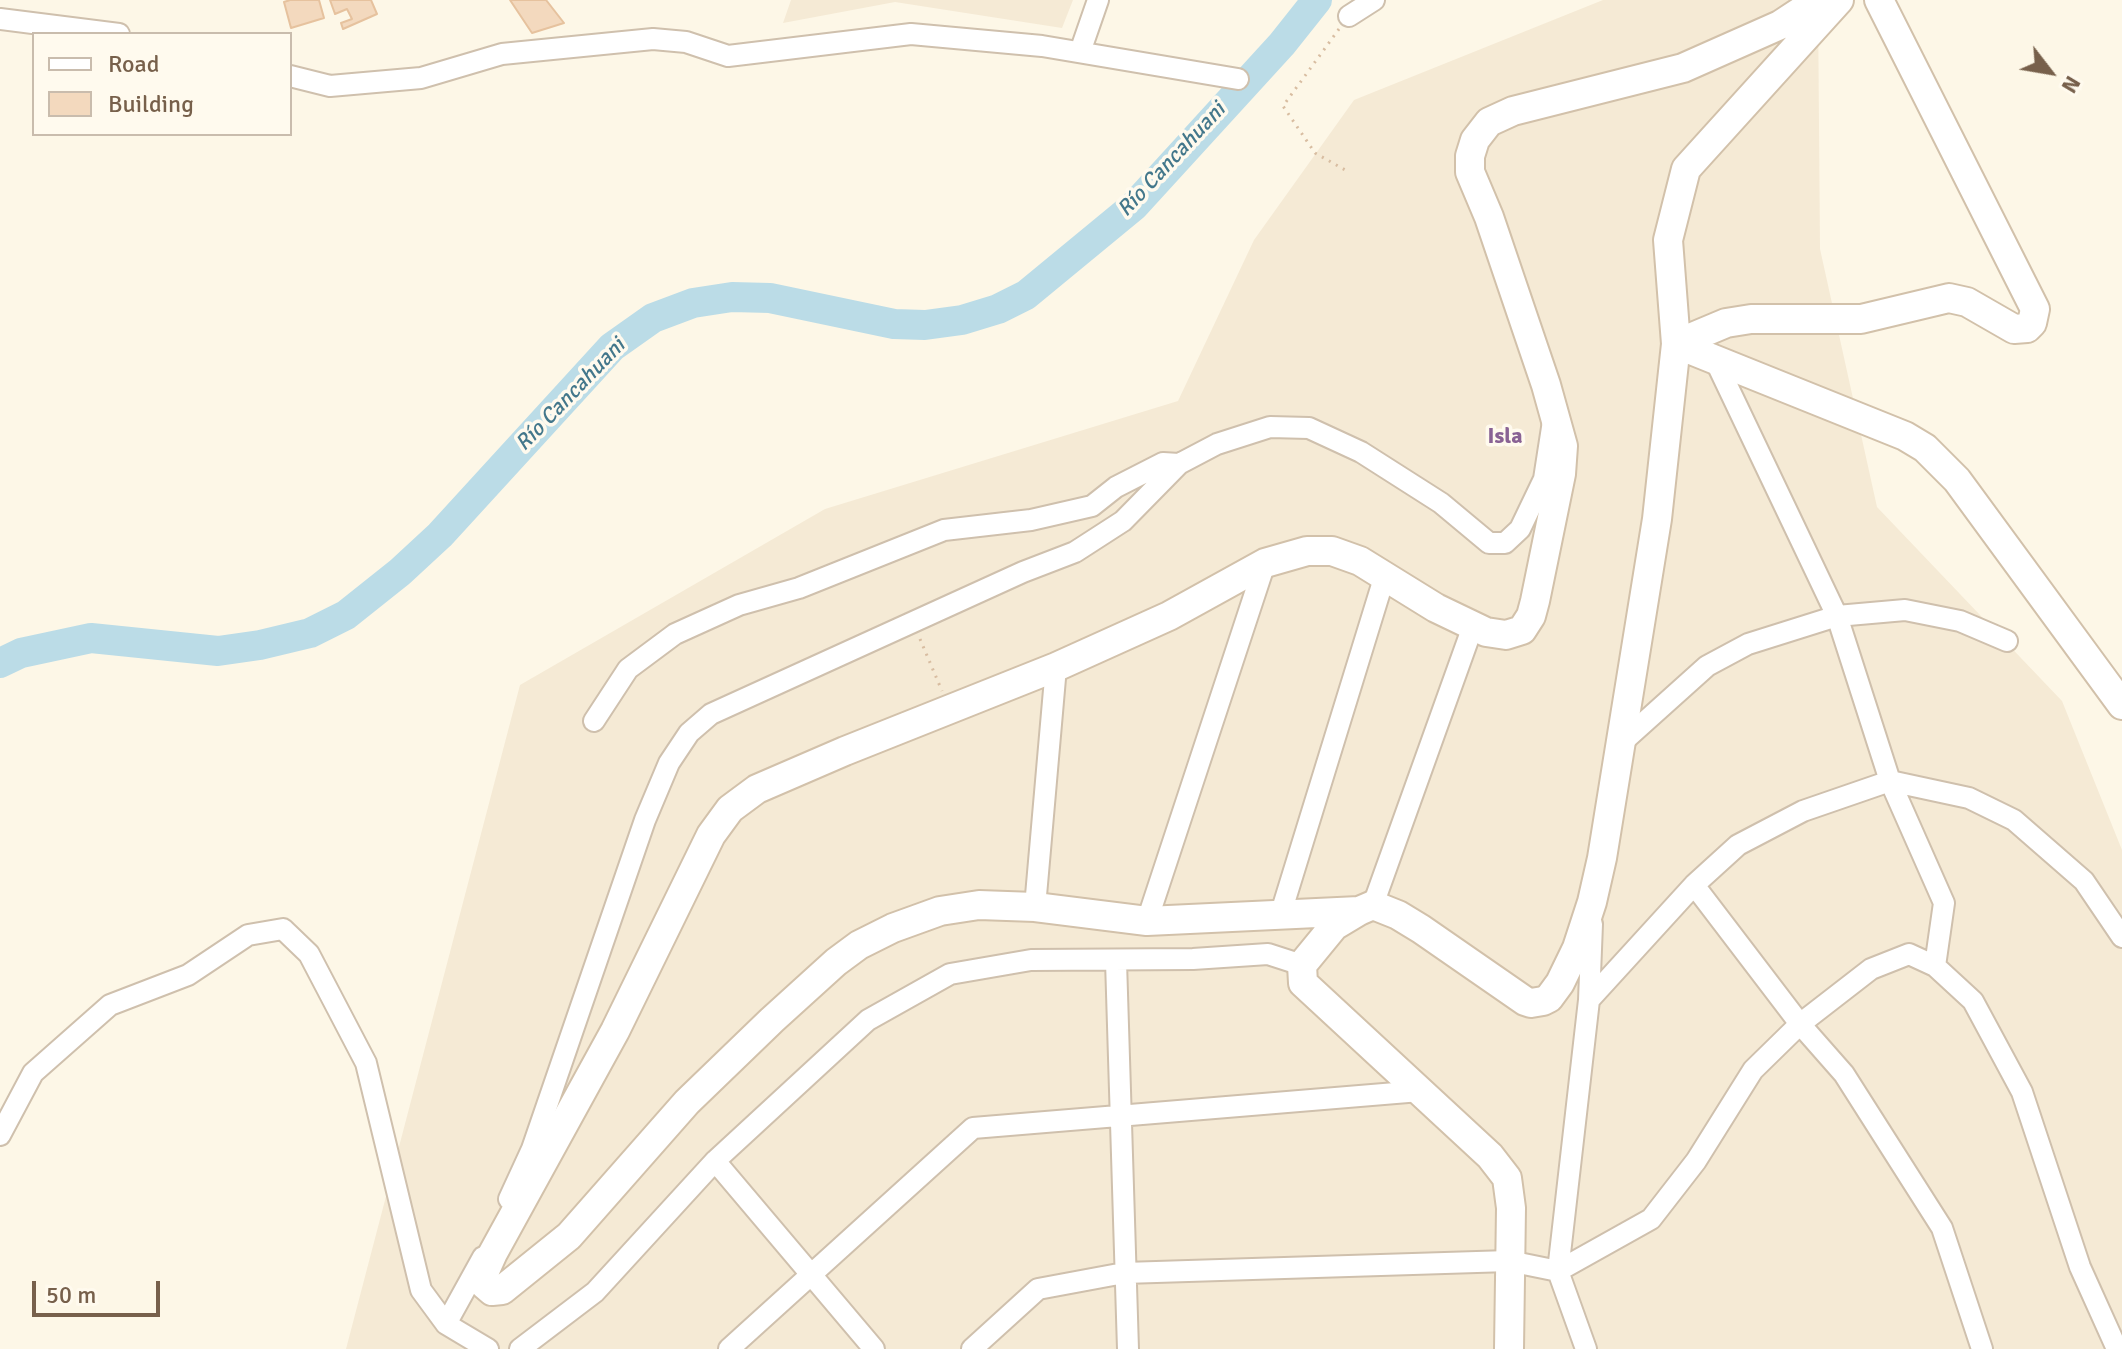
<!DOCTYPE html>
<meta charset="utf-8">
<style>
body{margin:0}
#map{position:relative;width:2122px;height:1349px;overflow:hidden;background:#fdf7e7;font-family:Signika,sans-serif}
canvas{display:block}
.legend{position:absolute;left:32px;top:32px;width:260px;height:104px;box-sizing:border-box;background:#fffaee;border:2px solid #c9bcad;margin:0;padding:10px 14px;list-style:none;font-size:24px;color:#77604b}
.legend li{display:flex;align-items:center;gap:16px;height:40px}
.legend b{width:40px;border:2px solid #c9bcad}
.north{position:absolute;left:2010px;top:32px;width:80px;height:80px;-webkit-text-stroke:6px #fffaee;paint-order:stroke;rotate:121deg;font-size:22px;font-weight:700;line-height:32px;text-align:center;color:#77604b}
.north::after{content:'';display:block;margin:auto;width:28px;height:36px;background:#77604b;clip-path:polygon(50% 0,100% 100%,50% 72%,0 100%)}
.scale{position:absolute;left:32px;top:1281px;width:128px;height:36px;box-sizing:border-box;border:4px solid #77604b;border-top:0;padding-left:10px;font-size:24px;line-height:28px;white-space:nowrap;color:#77604b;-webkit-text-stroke:6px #fffaee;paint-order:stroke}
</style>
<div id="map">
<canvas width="2122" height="1349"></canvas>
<ul class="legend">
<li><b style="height:10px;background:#fff"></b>Road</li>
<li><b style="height:22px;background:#f3d9be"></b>Building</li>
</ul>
<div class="north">N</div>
<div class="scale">50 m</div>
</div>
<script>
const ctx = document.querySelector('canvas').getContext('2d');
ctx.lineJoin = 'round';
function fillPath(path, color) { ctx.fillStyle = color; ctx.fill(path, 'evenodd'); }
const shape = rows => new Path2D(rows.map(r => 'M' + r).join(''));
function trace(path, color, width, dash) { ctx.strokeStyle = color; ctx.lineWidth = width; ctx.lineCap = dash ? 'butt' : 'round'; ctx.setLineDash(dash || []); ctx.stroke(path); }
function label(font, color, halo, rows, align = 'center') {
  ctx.font = font + ' Signika,sans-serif'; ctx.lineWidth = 7; ctx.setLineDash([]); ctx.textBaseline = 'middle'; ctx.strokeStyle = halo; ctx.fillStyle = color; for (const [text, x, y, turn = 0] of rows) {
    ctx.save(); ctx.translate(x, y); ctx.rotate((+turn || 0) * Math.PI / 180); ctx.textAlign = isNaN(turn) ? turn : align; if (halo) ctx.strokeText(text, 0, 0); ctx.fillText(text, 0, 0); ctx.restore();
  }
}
fillPath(shape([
 [791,0,1073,0,1062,28,895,2,783,23],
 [1603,0,1818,0,1820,249,1877,507,2062,701,2122,850,2122,1349,346,1349,520,685,825,509,1178,401,1254,240,1354,100]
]), '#f5ead5');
trace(shape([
 [0,663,21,653,91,638,218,651,260,645,310,633,346,615,400,572,440,535,612,347,653,318,693,303,732,297,770,298,894,324,925,325,962,320,998,309,1026,295,1134,206,1282,44,1317,0]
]), '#bbdce7', 30);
const building = shape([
 [290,0,319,0,324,18,291,28,284,2,290,0],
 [330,0,371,0,377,14,343,29,341,23,352,19,347,9,335,14,330,0],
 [510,0,546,0,564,23,532,33,510,0]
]);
fillPath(building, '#f3d9be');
trace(building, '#e6c29e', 2);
const street = shape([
 [1349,16,1374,0],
 [0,19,119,34],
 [1080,52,1098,0],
 [290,76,330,86,421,78,502,54,653,39,686,42,728,56,911,34,1042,46,1238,79],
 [1715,360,1837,616,1890,781,1944,903,1935,966],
 [594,721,628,669,675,634,739,605,799,588,944,530,1031,520,1092,506,1116,487,1163,463,1179,464],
 [1619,745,1707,666,1748,644,1837,616,1905,610,1960,621,2007,641],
 [1694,885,1800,1024,1844,1074,1942,1228,1982,1349],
 [1373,905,1473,626],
 [1035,907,1056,667],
 [1280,916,1385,575],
 [1147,921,1265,563],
 [1116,961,1128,1349],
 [1589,1000,1694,885,1738,845,1803,811,1890,781,1969,798,2014,820,2084,881,2122,937],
 [0,1135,33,1073,110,1005,188,975,248,935,283,929,309,954,366,1063,421,1290,446,1324,488,1349],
 [715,1161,874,1349],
 [509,1199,532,1149,645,820,669,763,689,733,711,714,1023,572,1075,552,1123,521,1179,464,1217,444,1270,427,1309,428,1361,452,1441,503,1489,543,1505,543,1520,529,1544,479,1553,421],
 [446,1324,483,1257],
 [520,1349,595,1292,715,1161,868,1020,950,974,1031,960,1193,959,1268,954,1302,965],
 [729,1349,973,1128,1420,1091],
 [972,1349,1038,1289,1124,1273,1509,1261,1558,1271,1651,1219,1696,1161,1753,1070,1800,1024,1871,969,1909,954,1935,966,1973,1001,2022,1092,2080,1267,2117,1349],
 [1586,1349,1558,1271,1589,1000,1592,924]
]);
const secondary = shape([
 [1676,344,1726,323,1751,319,1861,319,1949,298,1967,302,2014,329,2027,328,2032,323,2035,309,1879,0],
 [1676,344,1905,436,1925,448,1957,480,2122,705],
 [1359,911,1147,921,1035,907,979,905,940,911,893,928,859,945,836,962,772,1020,687,1102,569,1236,502,1290,492,1291,485,1285,484,1273,493,1253,615,1031,711,835,730,809,757,789,845,751,1056,667,1169,616,1265,563,1307,551,1332,551,1360,561,1436,608,1486,632,1506,635,1522,630,1531,616,1535,601,1561,474,1563,446,1546,385,1489,217,1470,172,1470,156,1475,140,1489,122,1513,111,1683,68,1780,25,1818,0],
 [1509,1349,1511,1208,1507,1178,1490,1156,1303,983,1302,965,1334,926,1359,911,1373,905,1398,915,1421,929,1525,1001,1531,1003,1543,1001,1549,998,1560,983,1577,948,1592,902,1602,858,1657,519,1676,344,1668,240,1686,169,1839,0]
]);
trace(street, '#cfc0ad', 24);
trace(secondary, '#d2c1aa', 32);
trace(shape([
 [1339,29,1283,106,1315,153,1347,171],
 [920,639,942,691]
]), '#d8bda1', 3, [2, 6]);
trace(street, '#fff', 20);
trace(secondary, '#fff', 28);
label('italic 22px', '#43778b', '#fffaee', [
 ["Río Cancahuani",1172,160,-47],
 ["Río Cancahuani",571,395,-46]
]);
label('bold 22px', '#896294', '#fffaee', [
 ["Isla",1505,437]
]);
</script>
